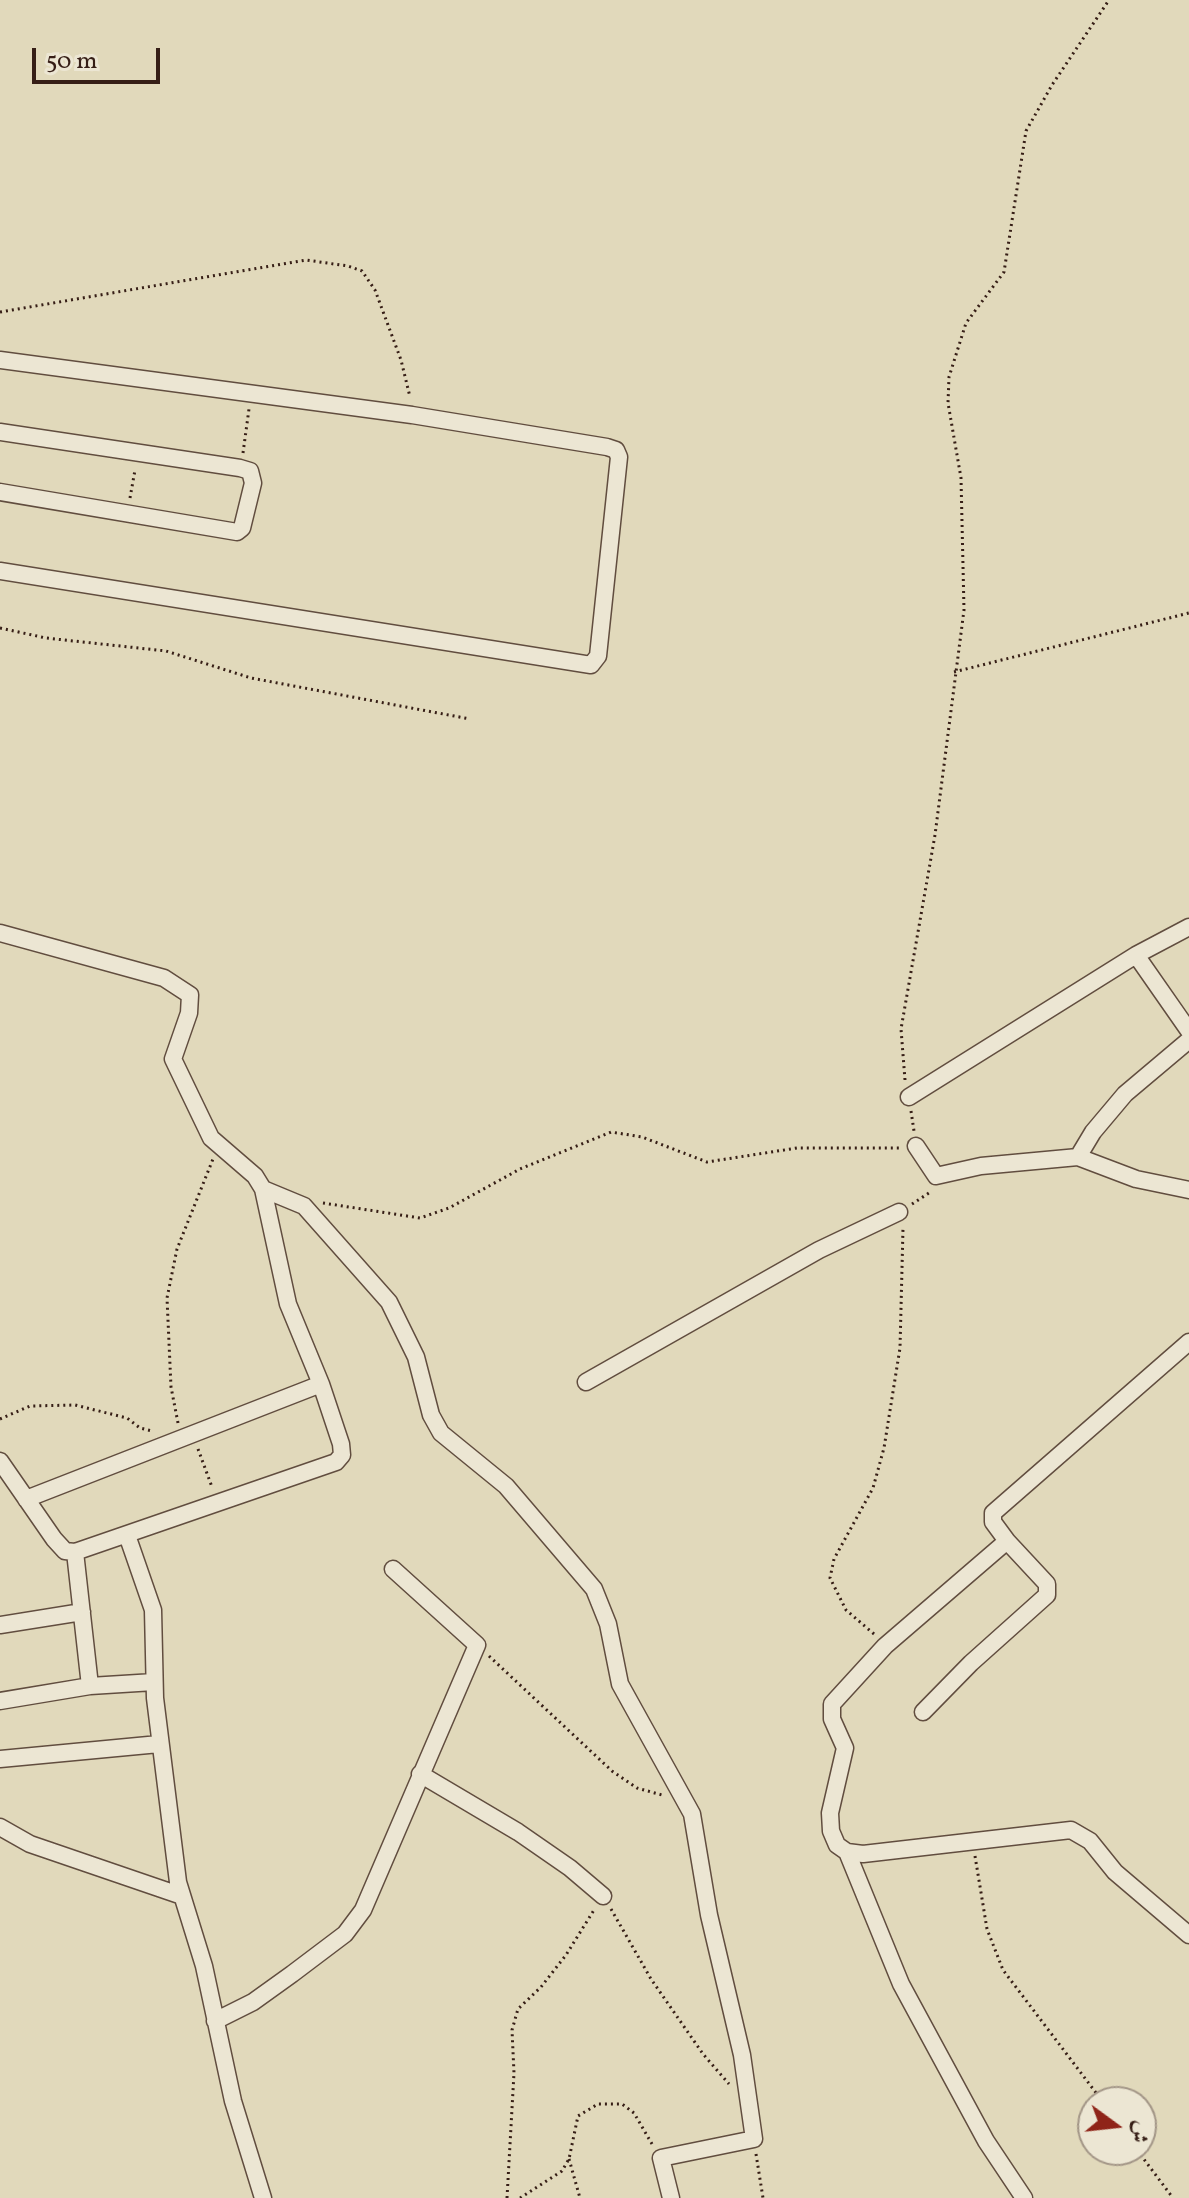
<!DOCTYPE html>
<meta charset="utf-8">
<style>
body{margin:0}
#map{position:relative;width:1189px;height:2198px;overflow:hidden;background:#e1d9bb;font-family:Vollkorn,Amiri,serif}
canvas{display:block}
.north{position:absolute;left:1077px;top:2086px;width:80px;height:80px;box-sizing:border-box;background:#ece6d3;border:2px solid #a39687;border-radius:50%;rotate:105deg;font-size:22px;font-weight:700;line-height:32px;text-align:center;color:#361e16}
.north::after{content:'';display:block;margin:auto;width:28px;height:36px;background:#8f2418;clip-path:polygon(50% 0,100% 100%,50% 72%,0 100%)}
.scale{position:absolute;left:32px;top:48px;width:128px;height:36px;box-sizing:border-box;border:4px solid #361e16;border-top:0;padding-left:10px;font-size:24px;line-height:28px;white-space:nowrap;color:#361e16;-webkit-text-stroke:6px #ece6d3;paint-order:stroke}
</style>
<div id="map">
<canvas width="1189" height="2198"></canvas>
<div class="north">ش</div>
<div class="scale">50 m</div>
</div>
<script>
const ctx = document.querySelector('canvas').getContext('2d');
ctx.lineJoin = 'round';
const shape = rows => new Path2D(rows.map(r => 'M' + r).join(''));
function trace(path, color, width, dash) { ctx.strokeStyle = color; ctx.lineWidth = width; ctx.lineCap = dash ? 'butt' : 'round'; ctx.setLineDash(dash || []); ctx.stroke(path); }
const street = shape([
 [0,360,412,415,607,447,616,450,619,457,598,656,591,665,0,571],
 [0,432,240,468,250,471,253,483,242,528,237,532,0,492],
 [0,933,164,978,190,995,189,1013,173,1059,211,1138,255,1176,263,1189,288,1304,321,1384,26,1499],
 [1136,955,1189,1031],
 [909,1097,1136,955,1189,927],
 [916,1146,936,1176,981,1166,1078,1157,1093,1132,1125,1094,1189,1040],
 [1078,1157,1136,1179,1189,1190],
 [263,1189,304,1206,389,1302,416,1357,431,1415,441,1433,506,1486,594,1589,608,1624,620,1684,692,1814,709,1915,742,2055,754,2139,661,2158,671,2198],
 [1189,1342,993,1513,993,1522,1007,1541,885,1646,832,1704,832,1719,845,1748,830,1813,831,1831,837,1845,847,1852,863,1854,1071,1830,1090,1841,1115,1872,1189,1935],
 [586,1382,819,1250,899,1212],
 [0,1461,54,1539,65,1551,75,1552,336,1462,342,1455,341,1444,321,1384],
 [127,1535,153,1610,155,1698,178,1882,204,1966,233,2101,263,2198],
 [75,1552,90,1686],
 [0,1625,82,1612],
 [0,1701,90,1686,154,1682],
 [923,1712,971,1663,1047,1595,1047,1584,1007,1541],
 [0,1759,159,1744],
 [420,1774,518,1832,570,1868,603,1896],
 [0,1827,30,1844,182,1896],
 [847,1852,901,1984,986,2141,1024,2198],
 [215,2021,253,2002,292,1974,345,1934,363,1910,477,1645,393,1569]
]);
trace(street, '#614d3f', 19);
trace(shape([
 [0,312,306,260,348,266,362,271,375,290,401,360,410,397],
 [243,453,249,409],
 [130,498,135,470],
 [0,628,46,638,166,651,251,678,470,719],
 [954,672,1189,613],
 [905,1080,901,1029,935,835,964,610,961,478,948,403,949,377,966,323,1004,272,1026,131,1052,85,1109,0],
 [911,1111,914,1131],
 [323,1203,420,1218,449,1208,520,1169,611,1132,642,1137,707,1162,797,1148,900,1148],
 [912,1204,932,1191],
 [0,1419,30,1406,75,1405,127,1418,140,1428,152,1431],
 [178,1423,171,1387,167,1298,177,1249,213,1159],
 [198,1449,212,1487],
 [874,1634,846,1610,830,1578,834,1559,873,1488,884,1448,900,1348,903,1228],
 [489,1656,612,1771,637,1788,662,1795],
 [975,1856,987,1929,1003,1970,1103,2102],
 [611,1909,651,1979,703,2054,729,2084],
 [1137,2150,1173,2198],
 [756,2154,763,2198],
 [569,2159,580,2198],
 [507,2198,514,2073,512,2030,518,2009,541,1987,566,1955,594,1910],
 [520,2198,562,2171,569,2159,578,2116,598,2104,622,2104,634,2113,652,2144]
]), '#361e16', 3, [2, 4]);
trace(street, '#ece6d3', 16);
</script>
